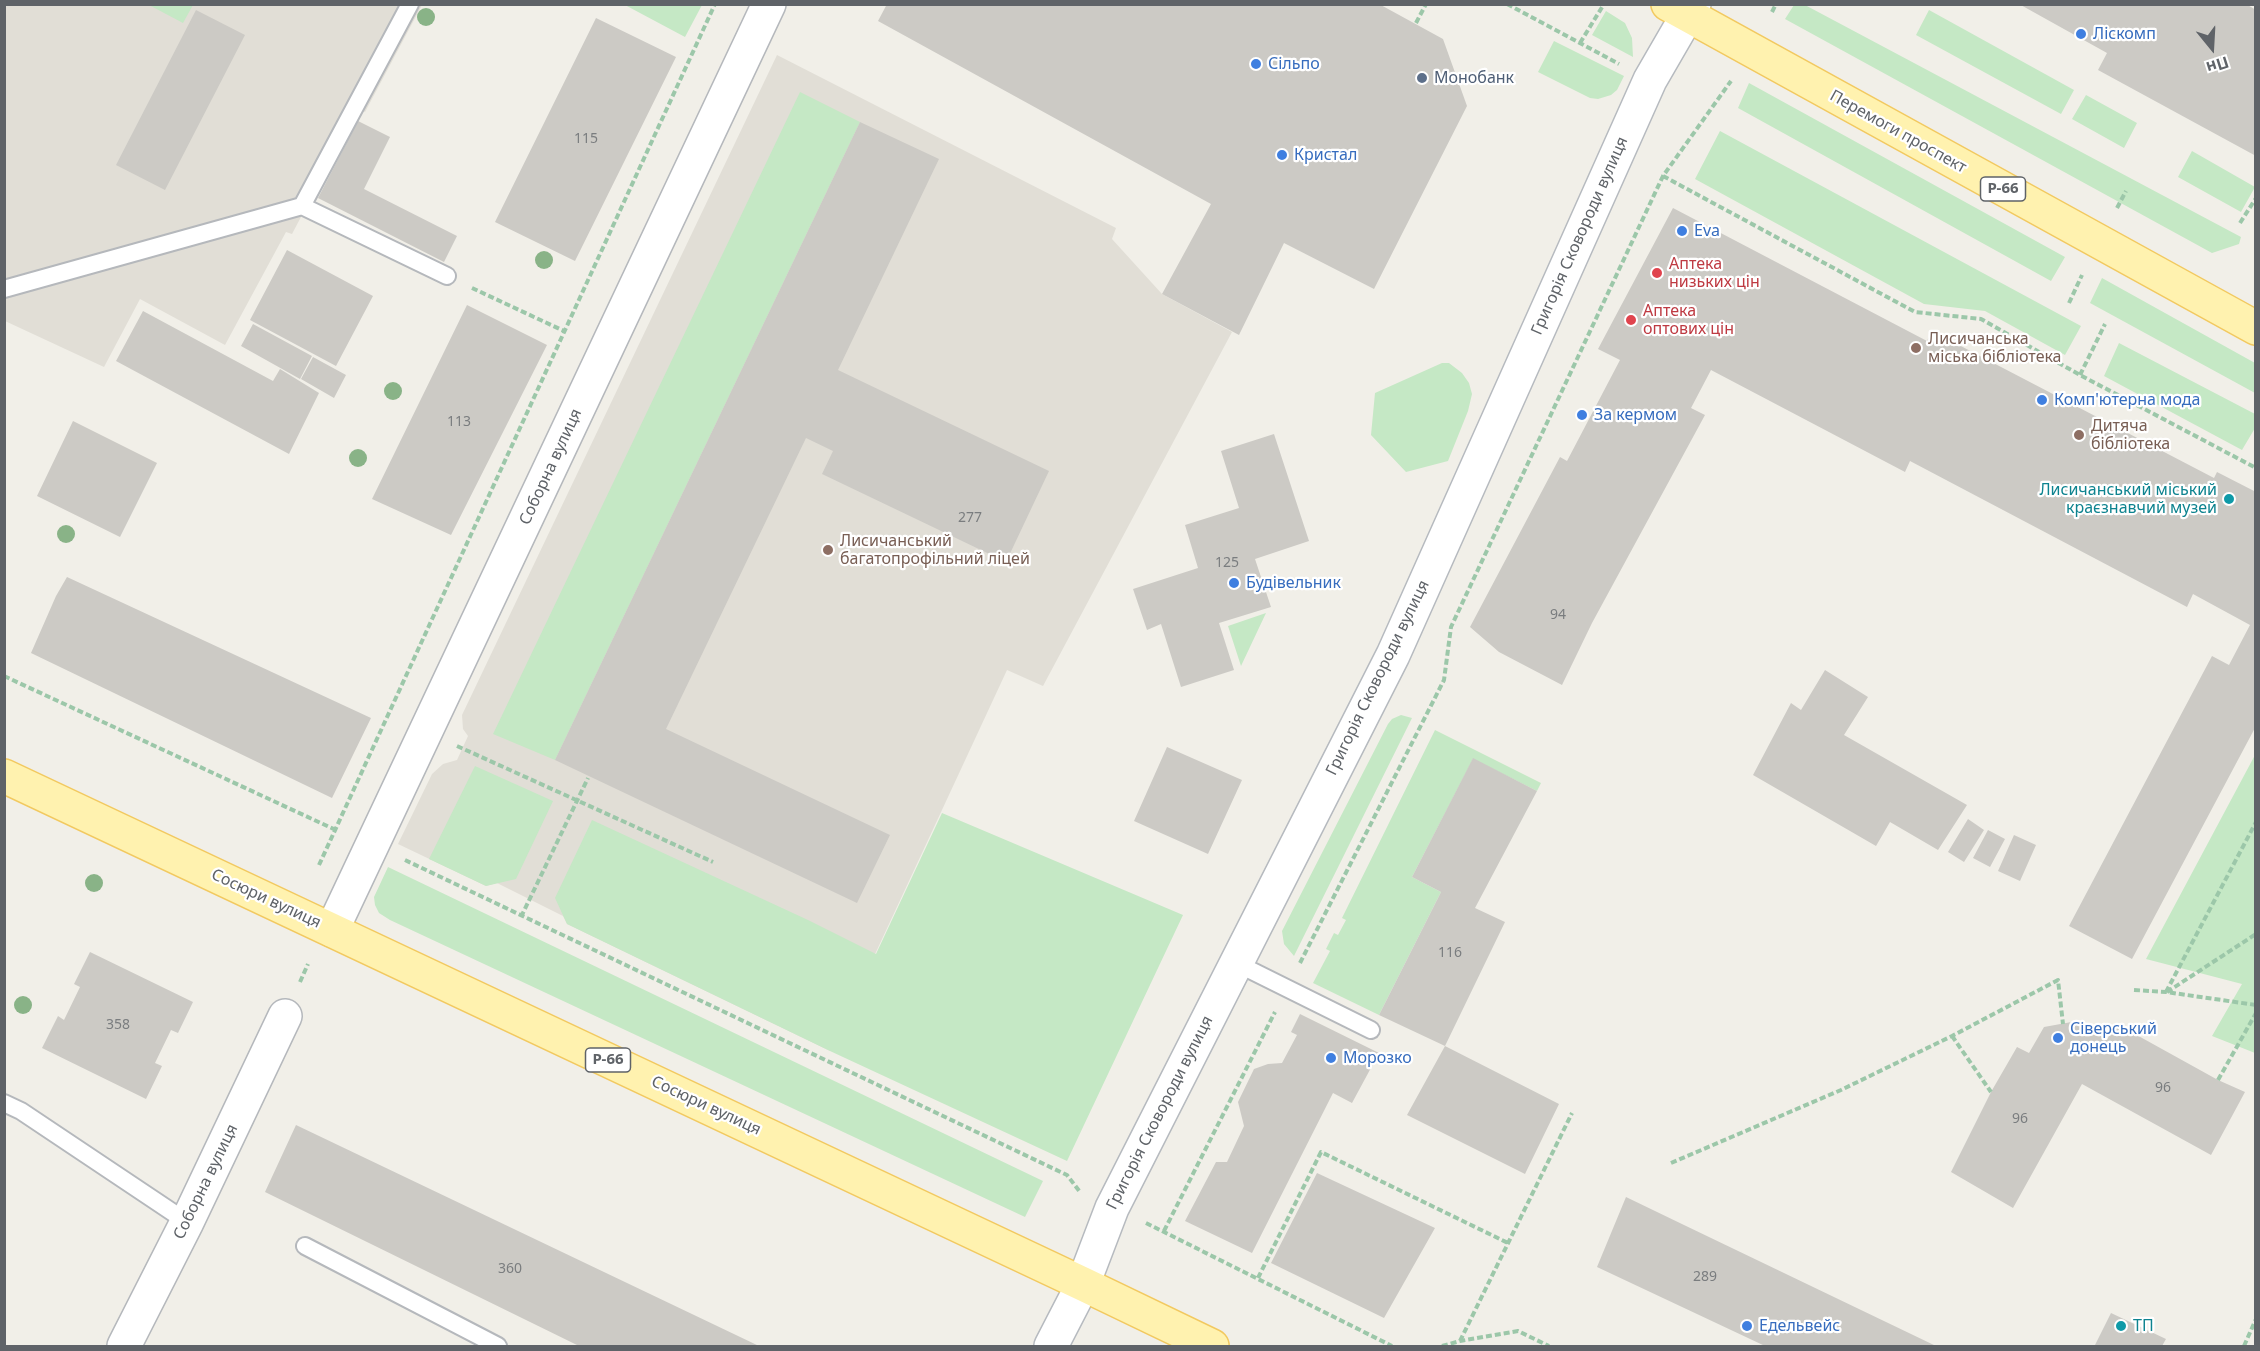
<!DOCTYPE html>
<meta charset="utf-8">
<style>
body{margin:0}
#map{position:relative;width:2260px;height:1351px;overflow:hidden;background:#f1efe8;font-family:"Noto Sans",sans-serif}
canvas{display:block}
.frame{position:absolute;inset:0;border:6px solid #5f6368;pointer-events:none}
.north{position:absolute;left:2182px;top:18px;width:60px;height:60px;-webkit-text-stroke:4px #fff;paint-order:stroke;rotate:162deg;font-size:16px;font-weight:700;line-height:24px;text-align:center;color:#5f6368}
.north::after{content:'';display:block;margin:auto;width:21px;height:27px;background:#5f6368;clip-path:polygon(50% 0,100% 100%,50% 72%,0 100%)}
</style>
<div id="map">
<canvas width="2260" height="1351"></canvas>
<div class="frame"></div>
<div class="north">Пн</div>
</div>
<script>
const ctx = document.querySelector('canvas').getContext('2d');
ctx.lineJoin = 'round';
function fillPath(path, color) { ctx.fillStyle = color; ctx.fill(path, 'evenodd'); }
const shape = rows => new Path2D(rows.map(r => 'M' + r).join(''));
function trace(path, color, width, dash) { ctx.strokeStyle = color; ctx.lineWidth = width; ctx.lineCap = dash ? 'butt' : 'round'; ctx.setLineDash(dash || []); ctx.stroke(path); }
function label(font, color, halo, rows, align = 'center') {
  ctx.font = font + ' "Noto Sans",sans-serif'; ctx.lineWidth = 4.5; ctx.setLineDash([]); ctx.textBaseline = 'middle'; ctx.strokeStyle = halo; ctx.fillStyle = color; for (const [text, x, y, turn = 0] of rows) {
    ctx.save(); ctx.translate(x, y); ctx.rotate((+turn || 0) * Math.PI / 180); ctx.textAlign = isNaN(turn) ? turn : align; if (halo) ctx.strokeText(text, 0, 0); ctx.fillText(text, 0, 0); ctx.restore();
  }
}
fillPath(shape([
 [5,5,422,5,365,112,358,109,292,234,286,232,225,345,140,299,104,367,5,321],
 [777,55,1116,228,1112,239,1162,294,1232,332,1043,686,1007,670,830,1051,567,924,563,916,497,883,486,886,398,844,432,774,443,764,457,760,468,736,463,729,462,715]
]), '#e1ded6');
fillPath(shape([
 [149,5,193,5,183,23],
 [625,5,702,5,685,37],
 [1794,5,1805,5,2241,237,2239,244,2212,253,1785,19],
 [1929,10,2074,90,2061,114,1916,35],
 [1606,11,1625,23,1632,38,1633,57,1592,35],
 [1554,41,1624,76,1617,90,1611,95,1598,99,1590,98,1538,72],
 [1749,83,2065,257,2051,281,1738,108],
 [800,92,860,122,555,760,493,734],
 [2086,95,2137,123,2124,148,2072,119],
 [1720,131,2081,326,2065,355,1985,311,1924,304,1695,179],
 [2192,151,2255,187,2241,212,2178,177],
 [2102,278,2255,363,2255,393,2090,303],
 [2119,343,2255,414,2255,428,2242,450,2104,376],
 [1442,363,1449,363,1462,373,1469,383,1472,394,1468,411,1448,461,1406,472,1371,435,1375,393],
 [1266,613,1241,666,1228,626],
 [1401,715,1412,718,1294,956,1284,944,1282,931,1388,724,1392,719],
 [1435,730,1541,783,1537,791,1473,759,1412,877,1441,892,1379,1015,1313,983,1330,951,1326,949,1334,933,1338,935,1346,920,1342,918],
 [2255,755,2256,1053,2255,1053,2212,1036,2242,984,2146,959],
 [475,766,553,801,516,879,486,886,429,859],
 [942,813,1183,915,1067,1161,830,1051,567,924,555,898,592,820,808,920,876,954],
 [388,867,1043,1181,1025,1217,390,920,379,913,375,905,374,897]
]), '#c5e8c5');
fillPath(shape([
 [887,4,1379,4,1443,39,1467,106,1374,289,1284,243,1239,335,1162,294,1211,204,878,21],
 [2019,4,2246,4,2256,10,2256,156,2098,70,2107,53],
 [196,10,245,35,165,190,116,165],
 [596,18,676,57,575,261,495,222],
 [358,121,390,137,364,189,457,236,444,262,318,198],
 [860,122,939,159,838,370,1049,471,1006,562,822,474,833,451,806,438,666,729,890,835,857,903,555,760],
 [1673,208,1927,341,1932,331,2214,478,2217,472,2256,492,2256,726,2132,959,2069,926,2212,656,2229,665,2250,625,2193,594,2187,607,1910,461,1905,472,1711,370,1691,408,1705,415,1592,623,1562,685,1499,652,1470,627,1560,457,1567,461,1620,360,1598,349],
 [287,250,373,296,336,366,250,320],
 [467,305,547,345,451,535,372,499],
 [143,311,273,381,280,369,319,393,289,454,116,361],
 [253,324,312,356,300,379,241,346],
 [313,357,346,375,334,398,301,379],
 [73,421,157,463,120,537,37,496],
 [1274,434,1309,541,1255,559,1271,607,1219,623,1234,670,1181,687,1161,624,1147,630,1133,589,1198,568,1185,525,1239,508,1221,451],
 [67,577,371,718,332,798,31,653,56,596],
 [1825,670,1868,697,1844,735,1967,805,1938,850,1890,822,1876,846,1753,775,1791,703,1801,710],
 [1167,747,1242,780,1208,854,1134,821],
 [1473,758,1537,791,1475,908,1505,922,1445,1046,1379,1015,1441,892,1412,877],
 [1968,819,1984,830,1964,862,1948,852],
 [1988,830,2005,839,1990,867,1973,858],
 [2014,835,2036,845,2020,881,1998,871],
 [90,952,193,1002,178,1033,171,1030,155,1063,162,1066,146,1099,42,1048,58,1016,64,1020,80,987,74,984],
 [1300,1014,1379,1053,1352,1103,1333,1093,1252,1253,1185,1221,1216,1162,1227,1162,1244,1126,1238,1102,1254,1069,1268,1064,1282,1063,1297,1035,1291,1032],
 [2077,1021,2107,1040,2115,1023,2218,1080,2245,1092,2211,1155,2082,1084,2013,1208,1951,1172,1991,1092,2017,1047,2029,1053,2044,1027],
 [1445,1046,1559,1104,1525,1174,1407,1115],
 [296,1125,759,1346,579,1346,265,1192],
 [1317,1173,1435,1228,1384,1318,1271,1263],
 [1626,1197,1684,1225,1936,1346,1765,1346,1597,1267],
 [2111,1313,2166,1339,2162,1346,2095,1345]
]), '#cccac5');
const lane = shape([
 [302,206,447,276],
 [4,289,302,206,410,4],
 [1236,963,1371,1030],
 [4,1103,21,1111,187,1222],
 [305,1246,498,1346]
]);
const street = shape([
 [332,930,769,4],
 [124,1346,187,1222,285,1016]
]);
const secondary = shape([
 [1051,1346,1083,1284,1112,1208,1393,655,1650,80,1694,4]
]);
const primary = shape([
 [1668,4,2256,328],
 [4,776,1083,1284,1212,1346]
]);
trace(lane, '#b5b8bc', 20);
trace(street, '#b5b8bc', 36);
trace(secondary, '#b6babf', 36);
trace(primary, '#f2c960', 36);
trace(shape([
 [1507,4,1619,64],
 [1772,12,1776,4],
 [1416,23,1426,4],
 [1580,43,1604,4],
 [1663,176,1915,312,1981,319,2080,375,2256,468],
 [2117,208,2126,191],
 [2240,223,2256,198],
 [472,288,564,331],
 [2069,303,2082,275],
 [2080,375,2105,324],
 [4,676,338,831],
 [457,746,713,862],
 [405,860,1067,1175,1080,1192],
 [319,865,715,4],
 [521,917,588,778],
 [1300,963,1444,680,1451,627,1663,176,1731,81],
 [300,982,308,964],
 [2134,990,2166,992,2256,1005],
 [2166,992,2256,822],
 [2167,992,2256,934],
 [1952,1036,1991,1092],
 [2218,1080,2256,1013],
 [1671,1163,1841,1090,1952,1036,2058,980,2063,1024],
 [1146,1223,1392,1346],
 [1164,1231,1275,1012],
 [1258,1278,1321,1152,1508,1243],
 [1460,1341,1572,1113],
 [1442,1346,1460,1341,1518,1331,1549,1346],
 [2244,1346,2256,1319]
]), '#9cc7a9', 4, [6, 3]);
trace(lane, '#fff', 16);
trace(street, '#fff', 33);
trace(secondary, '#fff', 33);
trace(primary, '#fff2af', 33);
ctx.fillStyle = '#89b387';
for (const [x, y] of [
 [426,17],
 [544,260],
 [393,391],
 [358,458],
 [66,534],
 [94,883],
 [23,1005]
]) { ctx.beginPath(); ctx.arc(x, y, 9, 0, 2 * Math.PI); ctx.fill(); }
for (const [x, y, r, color] of [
 [2081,34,6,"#3f7fe0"],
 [1256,64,6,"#3f7fe0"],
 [1422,78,6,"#5c6f8a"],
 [1282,155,6,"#3f7fe0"],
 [1682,231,6,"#3f7fe0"],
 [1657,273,6,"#e0444e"],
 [1631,320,6,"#e0444e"],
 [1916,348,6,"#8d6e63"],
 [2042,400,6,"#3f7fe0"],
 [1582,415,6,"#3f7fe0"],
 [2079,435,6,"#8d6e63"],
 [2229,499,6,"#0f9aa8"],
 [828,550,6,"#8d6e63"],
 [1234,583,6,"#3f7fe0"],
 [2058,1038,6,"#3f7fe0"],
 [1331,1058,6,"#3f7fe0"],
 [1747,1326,6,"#3f7fe0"],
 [2121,1326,6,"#0f9aa8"]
]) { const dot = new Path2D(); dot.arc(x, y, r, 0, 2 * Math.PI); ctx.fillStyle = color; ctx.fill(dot); trace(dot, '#fff', 2); }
label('14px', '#7a7d7f', null, [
 ["115",586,139],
 ["113",459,422],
 ["277",970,518],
 ["125",1227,563],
 ["94",1558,615],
 ["116",1450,953],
 ["358",118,1025],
 ["96",2163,1088],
 ["96",2020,1119],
 ["360",510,1269],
 ["289",1705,1277]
]);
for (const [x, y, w] of [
 [2003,189,45],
 [608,1060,45]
]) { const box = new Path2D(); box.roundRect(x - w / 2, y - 12, w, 24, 4.5); ctx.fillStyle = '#fff'; ctx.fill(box); trace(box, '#5f6368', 1.5); }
label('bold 15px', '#5f6368', null, [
 ["Р-66",2003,189],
 ["Р-66",608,1060]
]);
label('16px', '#366cbe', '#fff', [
 ["Ліскомп",2093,34],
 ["Сiльпо",1268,64],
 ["Кристал",1294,155],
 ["Eva",1694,231],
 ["Комп'ютерна мода",2054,400],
 ["За кермом",1594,415],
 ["Будівельник",1246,583],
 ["Сіверський",2070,1029],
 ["донець",2070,1047],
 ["Морозко",1343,1058],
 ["Едельвейс",1759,1326]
], 'left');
label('16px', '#4e5e75', '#fff', [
 ["Монобанк",1434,78]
], 'left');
label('16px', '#5f6368', '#fff', [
 ["Перемоги проспект",1898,132,29],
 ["Григорія Сковороди вулиця",1580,236,-66],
 ["Соборна вулиця",551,467,-65],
 ["Григорія Сковороди вулиця",1378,678,-64],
 ["Сосюри вулиця",266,899,25],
 ["Сосюри вулиця",706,1106,25],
 ["Григорія Сковороди вулиця",1160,1113,-63],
 ["Соборна вулиця",206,1182,-64]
]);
label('16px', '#be3a42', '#fff', [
 ["Аптека",1669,264],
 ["низьких цін",1669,282],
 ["Аптека",1643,311],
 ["оптових цін",1643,329]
], 'left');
label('16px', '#785e54', '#fff', [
 ["Лисичанська",1928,339],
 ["мiська бiблiотека",1928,357],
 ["Дитяча",2091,426],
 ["бiблiотека",2091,444],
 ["Лисичанський",840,541],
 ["багатопрофільний ліцей",840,559]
], 'left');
label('16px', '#0d838f', '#fff', [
 ["Лисичанський міський",2217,490],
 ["краєзнавчий музей",2217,508],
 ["ТП",2133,1326,"left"]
], 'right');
</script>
